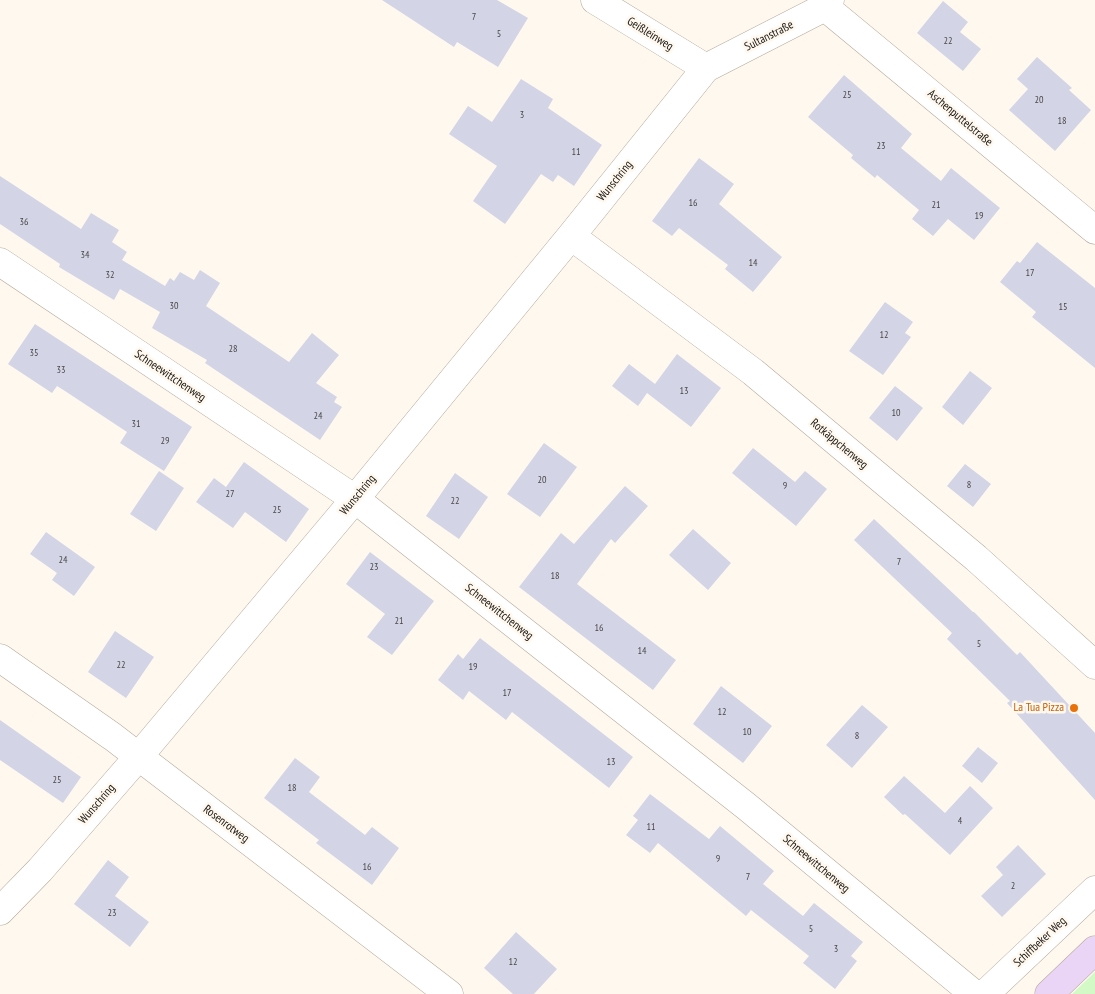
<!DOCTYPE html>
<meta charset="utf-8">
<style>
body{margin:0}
canvas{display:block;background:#fff8ef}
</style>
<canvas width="1095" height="994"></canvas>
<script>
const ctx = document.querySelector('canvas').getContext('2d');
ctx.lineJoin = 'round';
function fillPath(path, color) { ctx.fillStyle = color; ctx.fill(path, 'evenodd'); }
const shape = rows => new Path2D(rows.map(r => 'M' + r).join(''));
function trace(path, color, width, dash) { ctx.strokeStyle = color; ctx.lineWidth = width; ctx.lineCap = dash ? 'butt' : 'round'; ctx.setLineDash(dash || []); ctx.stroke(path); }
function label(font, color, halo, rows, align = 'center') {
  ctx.font = font + ' "PT Sans Narrow",sans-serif'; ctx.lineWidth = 5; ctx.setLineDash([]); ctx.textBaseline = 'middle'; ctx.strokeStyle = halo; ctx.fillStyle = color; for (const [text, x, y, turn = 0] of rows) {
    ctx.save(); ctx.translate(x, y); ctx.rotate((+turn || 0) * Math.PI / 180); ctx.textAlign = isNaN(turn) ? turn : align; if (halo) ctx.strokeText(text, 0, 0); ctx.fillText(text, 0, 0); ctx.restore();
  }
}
fillPath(shape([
 [1095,972,1095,994,1072,994]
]), '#d2f9c6');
fillPath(shape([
 [382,0,497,0,528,18,498,67,457,42,454,47],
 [943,1,968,22,960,32,981,49,963,71,917,33],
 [1037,57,1072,88,1069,90,1091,110,1055,151,1009,110,1028,89,1017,79],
 [844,75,912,134,901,148,941,181,951,168,1000,208,974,240,948,219,933,236,912,219,919,210,877,175,875,178,851,158,853,155,808,117],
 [521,79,553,99,548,108,602,145,574,186,558,175,553,182,541,174,505,224,473,201,497,166,449,134,468,106,492,122],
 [699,158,734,184,719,204,782,257,753,292,725,269,728,265,679,228,672,236,652,221],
 [0,176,81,229,91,213,119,230,112,242,127,252,122,260,165,286,170,278,174,281,180,272,194,280,200,270,220,283,206,306,289,362,312,333,339,355,316,383,337,397,334,402,342,407,320,440,205,363,207,360,152,328,160,312,120,289,114,300,59,267,60,264,0,224],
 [1037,242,1095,288,1095,368,1032,317,1036,312,1000,282,1017,261,1020,263],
 [885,302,913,322,905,333,911,337,883,375,849,351],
 [35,324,192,427,164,471,120,443,127,432,65,391,57,386,52,393,8,364],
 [677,354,721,388,691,427,647,393,638,406,612,386,629,364,655,384],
 [970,371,992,388,963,425,942,407],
 [895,386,923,408,897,441,869,418],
 [544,443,577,467,540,517,507,494],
 [753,448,795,482,805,471,827,489,796,526,732,473],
 [244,462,309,509,286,542,245,512,233,528,196,502,214,478,226,487],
 [965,464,991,484,973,507,947,486],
 [159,471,184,488,156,531,130,514],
 [455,473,488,497,459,539,426,516],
 [625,486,648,506,615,543,611,539,577,584,676,660,653,690,519,587,561,533,574,544],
 [874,519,973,612,974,612,1017,655,1020,652,1095,733,1095,800,1007,703,1010,701,947,639,952,633,854,540],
 [693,529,731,563,708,590,669,555],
 [46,532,95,567,74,596,52,580,57,573,30,554],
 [370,552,434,601,392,655,367,637,385,614,346,584],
 [115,631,154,657,126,698,88,672],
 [480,638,633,757,609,788,512,712,506,720,469,691,463,700,438,680,458,654,463,659],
 [721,686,772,726,743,763,693,724],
 [862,705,888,727,852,768,826,745],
 [0,720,81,777,63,803,0,760],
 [978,747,998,763,982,783,962,766],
 [295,758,320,777,309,792,365,835,372,827,399,848,372,885,316,843,319,840,264,798],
 [904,776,945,813,970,786,993,808,950,855,905,814,903,815,884,797],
 [650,794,709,839,720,826,774,871,763,884,803,916,814,903,863,942,851,956,857,961,835,989,803,963,809,956,751,910,746,916,658,843,650,853,626,835,638,820,633,816],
 [1018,845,1046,874,1002,917,981,896,1003,875,996,867],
 [108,860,129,877,115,896,149,922,130,947,74,904],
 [516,932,557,969,534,994,513,994,484,968]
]), '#d3d5e6');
const street = shape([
 [595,0,706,68],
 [825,7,1095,230],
 [571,236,753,372,976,558,1095,665],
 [0,262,355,499,746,806,974,994],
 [0,658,113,737,449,994],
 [0,911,40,870,139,756,355,499,571,236,706,68,825,7,830,0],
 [985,994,1095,890]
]);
const secondary = shape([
 [1049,994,1095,950]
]);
trace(street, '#b5a99b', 29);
trace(secondary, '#b5a99b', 29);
trace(street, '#fff', 28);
trace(secondary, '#ead5f6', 28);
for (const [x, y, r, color] of [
 [1074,708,5,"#e8710a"]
]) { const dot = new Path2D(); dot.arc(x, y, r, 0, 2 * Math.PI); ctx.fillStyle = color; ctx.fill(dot); trace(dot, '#fff8ef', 2); }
label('10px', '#484646', null, [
 ["7",474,17],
 ["5",499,34],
 ["22",948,41],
 ["25",847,95],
 ["20",1039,100],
 ["3",522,115],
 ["18",1062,121],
 ["23",881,146],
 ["11",576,152],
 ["16",693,203],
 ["21",936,205],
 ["19",979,216],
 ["36",24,222],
 ["34",85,255],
 ["14",753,263],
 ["17",1030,273],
 ["32",110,275],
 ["30",174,306],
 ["15",1063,307],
 ["12",884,335],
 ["28",233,349],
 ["35",34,353],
 ["33",61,370],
 ["13",684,391],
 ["10",896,413],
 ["24",318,416],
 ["31",136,424],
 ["29",165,441],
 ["20",542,480],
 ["8",969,485],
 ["9",785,486],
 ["27",230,494],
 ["22",455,501],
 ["25",277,510],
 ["24",63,560],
 ["7",899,562],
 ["23",374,567],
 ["18",555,576],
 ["21",399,621],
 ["16",599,628],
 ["5",979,644],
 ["14",642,651],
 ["22",121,665],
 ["19",473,667],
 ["17",507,693],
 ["12",722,712],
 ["10",747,732],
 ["8",857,736],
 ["13",611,762],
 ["25",57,780],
 ["18",292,788],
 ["4",960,821],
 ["11",651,827],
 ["9",718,859],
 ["16",367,867],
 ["7",748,877],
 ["2",1013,886],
 ["23",112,913],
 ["5",811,929],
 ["3",836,949],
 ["12",513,962]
]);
label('12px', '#1a1611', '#fff8ef', [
 ["Geißleinweg",650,34,32],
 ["Sultanstraße",769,36,-27],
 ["Aschenputtelstraße",960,118,40],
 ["Wunschring",615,181,-51],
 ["Schneewittchenweg",170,376,34],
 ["Rotkäppchenweg",839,444,40],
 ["Wunschring",358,495,-50],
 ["Schneewittchenweg",499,612,38],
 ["Wunschring",97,804,-49],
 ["Rosenrotweg",226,824,37],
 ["Schneewittchenweg",816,864,40],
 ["Schiffbeker Weg",1040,942,-43]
]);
label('12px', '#c56008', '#fff8ef', [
 ["La Tua Pizza",1064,708]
], 'right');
</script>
